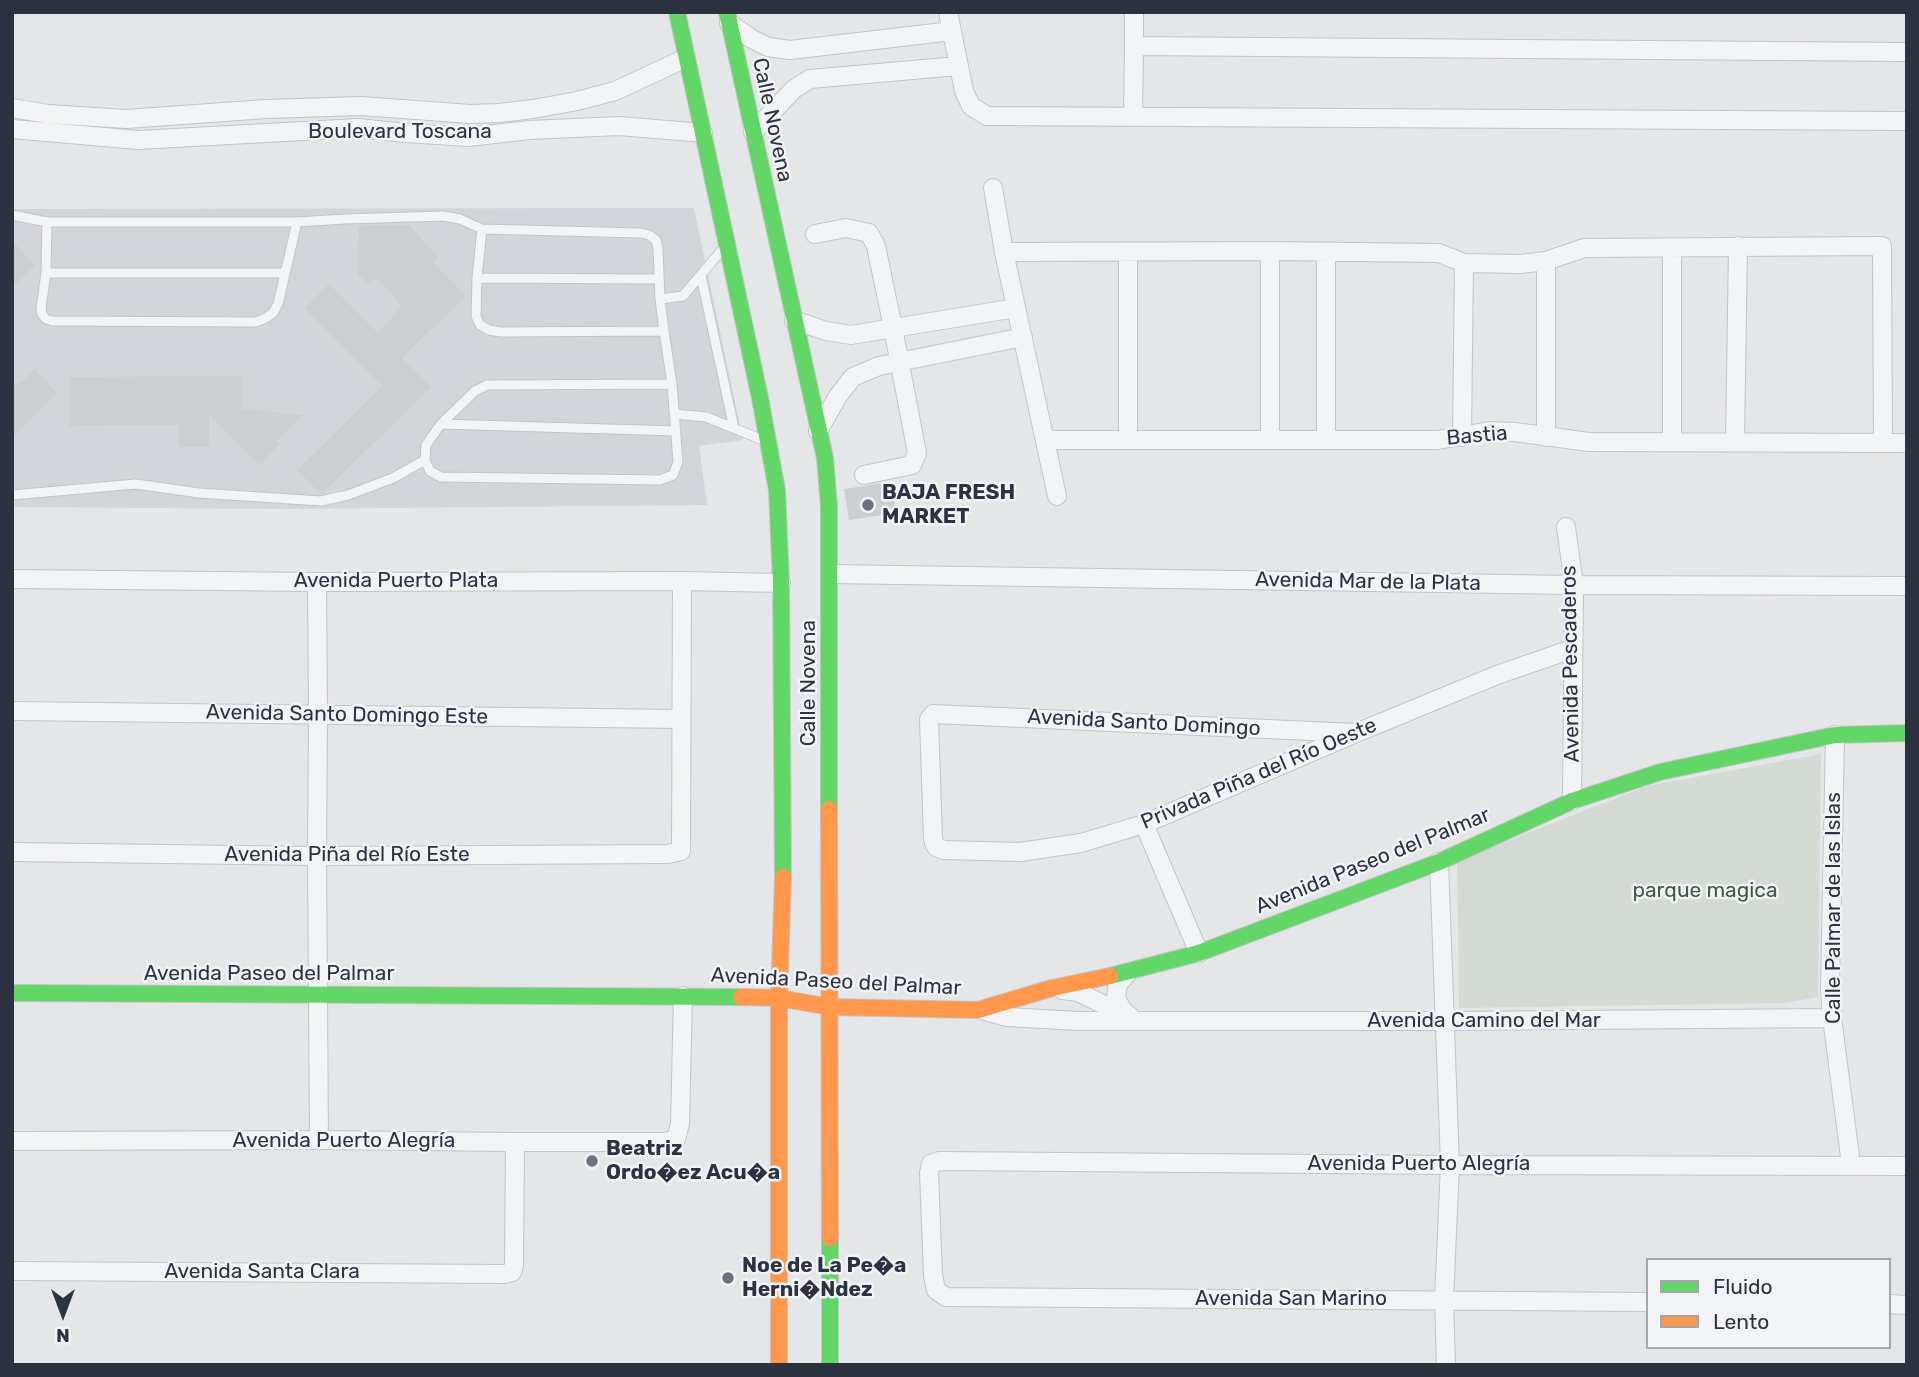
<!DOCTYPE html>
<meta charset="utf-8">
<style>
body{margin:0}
#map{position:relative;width:1919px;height:1377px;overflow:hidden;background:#e4e6e8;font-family:Rubik,sans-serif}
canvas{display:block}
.frame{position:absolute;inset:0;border:14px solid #2c3240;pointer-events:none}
.legend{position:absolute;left:1646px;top:1258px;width:245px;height:91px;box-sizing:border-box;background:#f2f4f7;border:2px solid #a3a6ae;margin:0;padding:9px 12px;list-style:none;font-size:21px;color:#2c3240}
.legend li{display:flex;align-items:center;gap:14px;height:35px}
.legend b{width:35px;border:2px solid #a3a6ae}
.north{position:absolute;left:28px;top:1279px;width:70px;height:70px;-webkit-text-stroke:5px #f2f4f7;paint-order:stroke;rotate:180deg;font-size:19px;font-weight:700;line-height:28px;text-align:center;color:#2c3240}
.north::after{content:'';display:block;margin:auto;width:24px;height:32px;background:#2c3240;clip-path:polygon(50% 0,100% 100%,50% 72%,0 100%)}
</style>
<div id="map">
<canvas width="1919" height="1377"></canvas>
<div class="frame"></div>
<ul class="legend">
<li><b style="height:9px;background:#63d668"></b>Fluido</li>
<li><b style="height:9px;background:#ff974d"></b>Lento</li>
</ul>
<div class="north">N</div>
</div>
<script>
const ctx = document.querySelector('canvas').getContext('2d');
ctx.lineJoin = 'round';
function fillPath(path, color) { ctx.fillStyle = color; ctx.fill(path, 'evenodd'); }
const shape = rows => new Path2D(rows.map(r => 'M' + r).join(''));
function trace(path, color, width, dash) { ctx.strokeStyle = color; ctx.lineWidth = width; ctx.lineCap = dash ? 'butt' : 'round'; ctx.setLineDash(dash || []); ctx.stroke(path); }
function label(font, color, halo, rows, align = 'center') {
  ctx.font = font + ' Rubik,sans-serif'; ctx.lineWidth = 5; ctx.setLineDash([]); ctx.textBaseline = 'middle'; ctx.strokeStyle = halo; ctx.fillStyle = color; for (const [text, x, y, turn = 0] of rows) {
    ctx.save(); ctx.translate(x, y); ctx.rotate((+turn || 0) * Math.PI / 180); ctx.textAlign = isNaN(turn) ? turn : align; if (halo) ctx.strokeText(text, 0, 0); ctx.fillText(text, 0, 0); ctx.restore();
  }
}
fillPath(shape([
 [694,208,743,440,699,446,707,505,282,509,12,507,12,209]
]), '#d3d5db');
fillPath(shape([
 [1821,754,1818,997,1786,1003,1459,1008,1457,861,1647,786]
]), '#d4dbd5');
fillPath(shape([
 [409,225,438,257,433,262,466,296,402,358,431,387,323,493,321,494,297,470,382,386,305,308,329,284,378,333,402,306,376,277,370,284,357,275,359,226],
 [12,241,35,265,12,287],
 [35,369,57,393,12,437,12,383,20,383],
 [242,376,242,409,304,415,276,441,280,444,259,466,209,414,209,447,179,447,179,425,69,426,69,377],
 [891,482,896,513,849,520,844,489]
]), '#ccced0');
const lane = shape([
 [12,215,47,222],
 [297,222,278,304,273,313,264,319,255,322,53,321,46,319,42,314,41,308,46,273,47,222,297,222,345,219,443,216,460,219,482,229],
 [46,273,285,273],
 [701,276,734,428],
 [477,278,659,279],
 [660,299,683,296,721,251],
 [664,331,500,332,489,330,480,325,476,316,477,278,482,229,641,233,649,235,656,240,658,248,660,299,664,331,672,384,678,462,673,475,660,480,441,477,430,471,425,460,426,445,441,424,475,391,487,385,672,384],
 [675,414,706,417,763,440],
 [441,424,676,431],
 [12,495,136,484,199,493,321,501,348,495,393,478,425,460]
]);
const street = shape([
 [948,12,964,91,971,106,987,116,1907,121],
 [1134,12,1134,46,1907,52],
 [729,23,752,39,768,47,790,50,952,31],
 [12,108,48,114,126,119,266,109,361,106,470,114,499,113,533,109,577,101,615,91,686,58],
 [1133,117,1134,46],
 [12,129,138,140,358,128,406,133,468,137,530,130,619,126,703,133],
 [753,132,794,89,810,79,958,66],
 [993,188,1004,252],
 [815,234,846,228,869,233,876,246,893,328,917,453,912,465,864,475],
 [1270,251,1270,439],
 [1128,252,1128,440],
 [1326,252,1326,439],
 [1546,261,1546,437],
 [794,320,826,331,851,335,1016,308],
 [818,431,838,396,853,377,879,366,1023,337],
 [1462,437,1464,263],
 [1046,440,1438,440,1490,431,1515,432,1589,442,1907,443],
 [1672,442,1672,247],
 [1735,442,1738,246],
 [1057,496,1004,252,1270,251,1439,253,1464,263,1520,264,1546,261,1584,248,1882,246,1883,442],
 [1566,527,1574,585,1572,801],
 [830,574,1574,585,1907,586],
 [12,579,317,582,682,581,781,583],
 [317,582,318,714,317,856,319,1140],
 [12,711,681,719],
 [1356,733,933,714,929,719,933,840,936,847,944,850,1020,852,1081,843,1144,824,1356,733,1497,675,1572,649],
 [1835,735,1830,989,1832,1018,1851,1164],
 [1144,824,1199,953],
 [12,852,317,856,668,854,681,851,682,581],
 [1439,862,1450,1165,1444,1300,1446,1365],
 [1128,973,1118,984,1116,997,1122,1010,1131,1017],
 [1063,990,1078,992,1133,1019],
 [982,1010,1007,1017,1079,1021,1446,1021,1832,1018],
 [12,1141,319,1140,515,1142,665,1142,676,1139,680,1124,683,996],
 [12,1271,504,1274,512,1272,514,1265,515,1142],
 [1648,1302,946,1297,936,1290,933,1275,929,1173,931,1164,939,1161,1450,1165,1907,1166],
 [1889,1304,1907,1305]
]);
const fast = shape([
 [677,12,760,398,777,490,781,583,783,877],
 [727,12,825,458,829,506,829,809],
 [1110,976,1199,953,1439,862,1572,801,1660,772,1835,735,1907,733],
 [12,993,741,997],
 [830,1238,830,1365]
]);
const slow = shape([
 [829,809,830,1238],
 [741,997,779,998,830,1007,978,1010,1052,988,1110,976],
 [779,1365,779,998,783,877]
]);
trace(lane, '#c2c4c6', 11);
trace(street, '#c2c4c6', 20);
trace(fast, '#c2c4c6', 18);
trace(slow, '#c2c4c6', 18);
trace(lane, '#f3f4f5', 9);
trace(street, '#f3f4f5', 18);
trace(fast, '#63d668', 16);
trace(slow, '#ff974d', 16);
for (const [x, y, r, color] of [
 [868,505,7,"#6c717b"],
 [592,1161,7,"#6c717b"],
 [728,1278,7,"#6c717b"]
]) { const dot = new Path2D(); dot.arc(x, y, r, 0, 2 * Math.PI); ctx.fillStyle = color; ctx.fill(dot); trace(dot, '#f2f4f7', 2.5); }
label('21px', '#2c3240', '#f2f4f7', [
 ["Calle Novena",772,120,78],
 ["Boulevard Toscana",400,132],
 ["Bastia",1477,436,-5],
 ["Avenida Puerto Plata",396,581],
 ["Avenida Mar de la Plata",1368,582,1],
 ["Avenida Pescaderos",1571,664,-91],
 ["Calle Novena",809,683,-90],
 ["Avenida Santo Domingo Este",347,715,1],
 ["Avenida Santo Domingo",1144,723,3],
 ["Privada Piña del Río Oeste",1259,774,-23],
 ["Avenida Piña del Río Este",347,855],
 ["Avenida Paseo del Palmar",1373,861,-22],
 ["Calle Palmar de las Islas",1834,908,-90],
 ["Avenida Paseo del Palmar",269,974],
 ["Avenida Paseo del Palmar",836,982,3],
 ["Avenida Camino del Mar",1484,1021],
 ["Avenida Puerto Alegría",344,1141],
 ["Avenida Puerto Alegría",1419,1164],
 ["Avenida Santa Clara",262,1272],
 ["Avenida San Marino",1291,1299]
]);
label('bold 21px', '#2c3240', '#f2f4f7', [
 ["BAJA FRESH",882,493],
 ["MARKET",882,517],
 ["Beatriz",606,1149],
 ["Ordo�ez Acu�a",606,1173],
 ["Noe de La Pe�a",742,1266],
 ["Herni�Ndez",742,1290]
], 'left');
label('21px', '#3e5a3b', '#f2f4f7', [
 ["parque magica",1705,891]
]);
</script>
